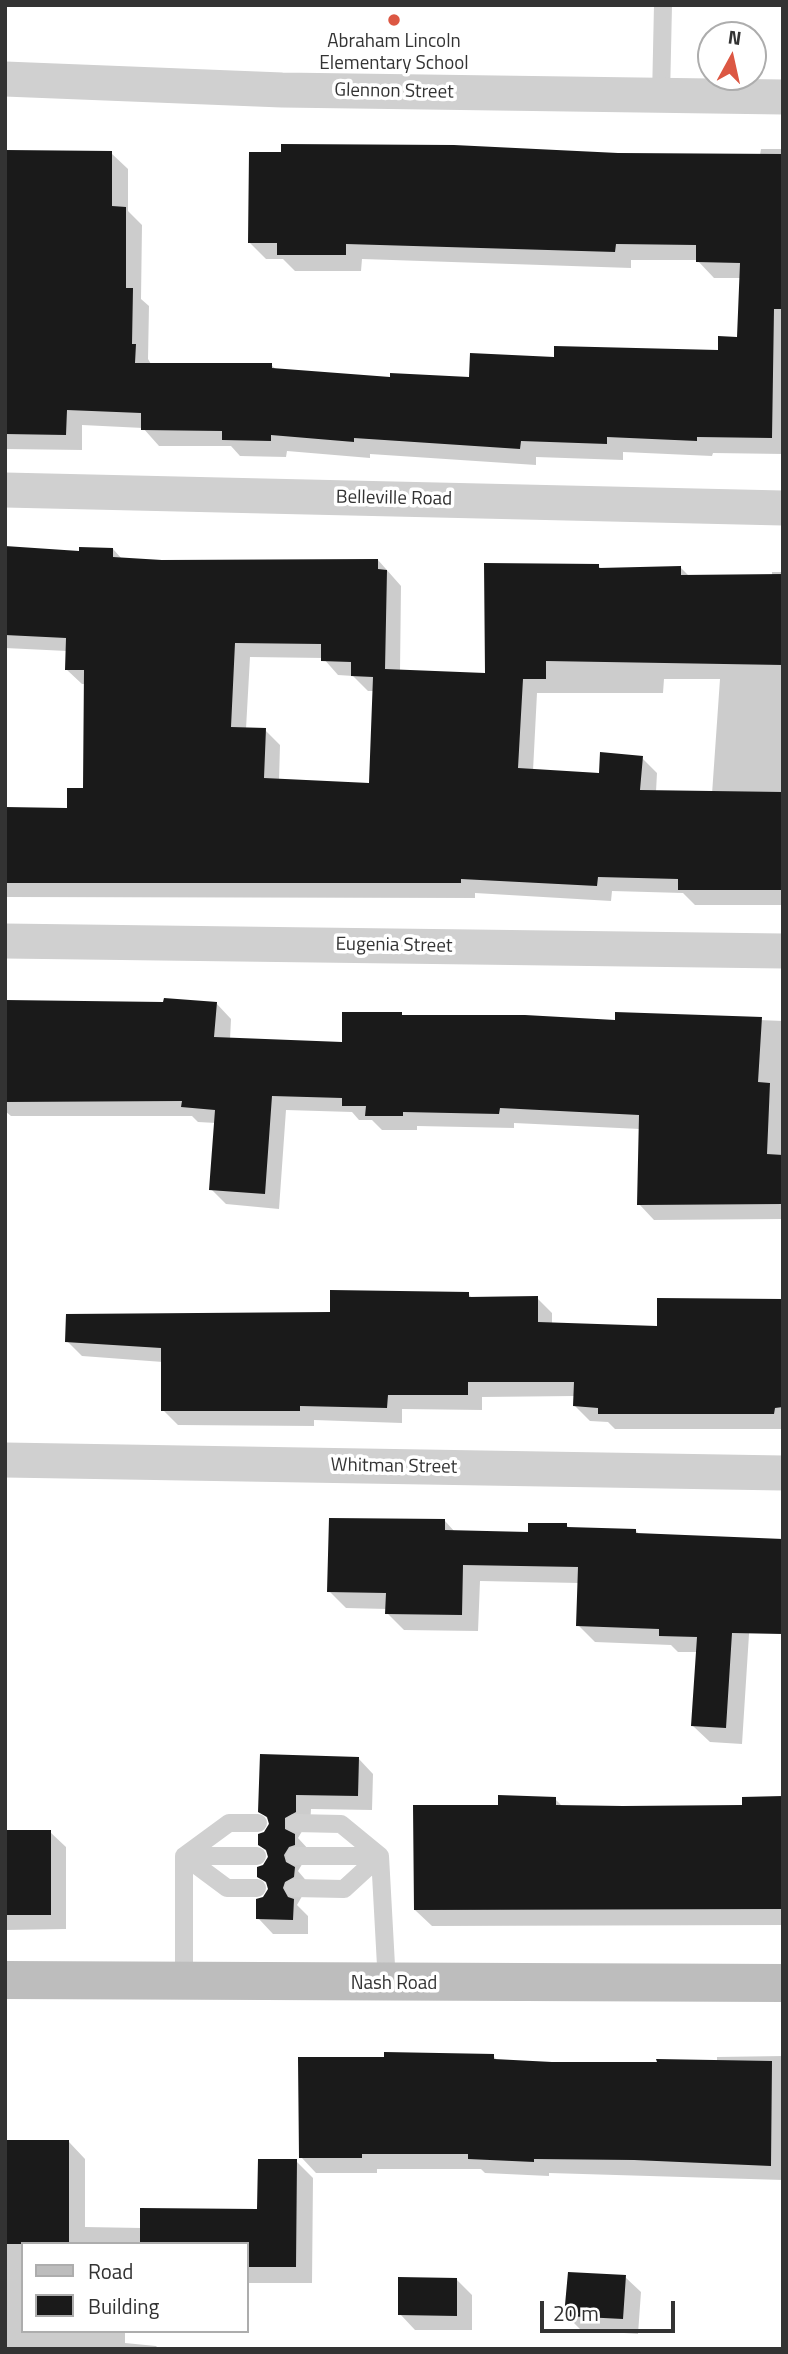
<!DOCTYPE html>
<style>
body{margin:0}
#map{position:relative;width:788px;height:2354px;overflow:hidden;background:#fff;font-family:"Titillium Web",sans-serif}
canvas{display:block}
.frame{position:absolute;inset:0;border:7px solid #333;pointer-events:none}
.legend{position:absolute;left:21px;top:2242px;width:228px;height:91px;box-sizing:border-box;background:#fff;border:2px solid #adadad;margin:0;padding:9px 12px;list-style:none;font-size:21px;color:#333}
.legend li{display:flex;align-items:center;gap:14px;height:35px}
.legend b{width:35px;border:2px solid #adadad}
.north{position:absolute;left:697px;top:21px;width:70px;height:70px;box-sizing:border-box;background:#fff;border:2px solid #adadad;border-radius:50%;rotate:8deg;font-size:19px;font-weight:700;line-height:28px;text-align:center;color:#333}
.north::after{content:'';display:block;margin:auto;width:24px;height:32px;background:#dc5743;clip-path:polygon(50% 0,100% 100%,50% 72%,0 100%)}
.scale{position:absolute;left:540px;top:2301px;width:135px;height:32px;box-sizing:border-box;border:4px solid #333;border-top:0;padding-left:9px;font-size:21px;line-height:24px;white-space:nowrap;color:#333;-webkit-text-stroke:5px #fff;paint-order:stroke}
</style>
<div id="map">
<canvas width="788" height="2354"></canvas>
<div class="frame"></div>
<ul class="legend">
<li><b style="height:9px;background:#bdbdbd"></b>Road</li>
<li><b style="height:19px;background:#1a1a1a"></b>Building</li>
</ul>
<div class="north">N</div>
<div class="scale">20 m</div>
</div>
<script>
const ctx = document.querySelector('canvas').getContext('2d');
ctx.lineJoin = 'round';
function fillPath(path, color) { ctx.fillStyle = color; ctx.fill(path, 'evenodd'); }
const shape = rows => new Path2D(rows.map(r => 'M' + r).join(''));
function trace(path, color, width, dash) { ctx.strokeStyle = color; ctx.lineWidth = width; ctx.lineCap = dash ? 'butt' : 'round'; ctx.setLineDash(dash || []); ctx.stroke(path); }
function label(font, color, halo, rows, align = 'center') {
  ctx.font = font + ' "Titillium Web",sans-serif'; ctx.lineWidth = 7; ctx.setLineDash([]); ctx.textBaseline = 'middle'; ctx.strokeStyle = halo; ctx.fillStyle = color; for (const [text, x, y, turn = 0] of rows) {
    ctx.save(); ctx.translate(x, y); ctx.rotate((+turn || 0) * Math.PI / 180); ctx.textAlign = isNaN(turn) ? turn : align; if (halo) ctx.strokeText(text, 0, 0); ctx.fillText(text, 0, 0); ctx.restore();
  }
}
fillPath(shape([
 [761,149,783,149,783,454,713,453,712,456,623,452,623,460,536,457,536,465,370,454,370,458,287,451,286,457,240,456,231,446,159,446,143,428,82,425,82,450,5,449,5,152,111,153,128,169,128,211,142,225,141,299,149,306,148,359,151,364,271,365,277,370,392,378,470,378,556,358,720,352,738,338,741,278,714,278,697,260,631,260,631,268,362,259,361,271,295,271,283,259,266,259,249,242,618,154,760,155],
 [5,548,81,553,113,549,122,559,162,562,378,560,401,586,400,671,486,675,598,566,602,569,681,568,689,576,772,576,772,572,783,572,783,905,695,905,683,893,612,891,611,901,475,893,475,898,5,897,5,809,69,810,84,790,86,684,82,684,67,670,67,651,5,648],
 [250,657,323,658,338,675,353,676,368,691,374,691,370,784,279,781,280,745,265,730,246,729],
 [664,679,720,679,712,794,656,792,657,773,642,758,600,775,533,771,537,693,663,693],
 [5,1001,216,1003,231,1019,230,1040,344,1043,401,1014,405,1017,617,1022,617,1014,783,1021,783,1219,654,1220,639,1204,640,1129,514,1123,514,1128,417,1126,417,1130,382,1130,372,1120,359,1120,352,1112,286,1110,279,1209,226,1204,211,1189,216,1123,198,1122,192,1116,11,1116,5,1111],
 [468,1294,473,1299,537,1298,552,1313,552,1324,658,1328,783,1301,783,1429,615,1429,608,1422,590,1421,575,1406,575,1396,482,1397,482,1410,402,1409,402,1423,314,1420,314,1426,178,1425,163,1410,163,1362,82,1356,67,1341,331,1314],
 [445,1521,455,1532,530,1533,566,1525,570,1529,635,1530,639,1534,754,1556,742,1744,710,1742,693,1726,698,1652,678,1652,671,1645,595,1642,578,1625,579,1583,480,1581,478,1631,404,1630,387,1613,387,1609,346,1608,329,1591],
 [358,1758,373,1774,372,1810,311,1809,310,1827,304,1828,298,1838,310,1851,298,1871,309,1884,297,1905,308,1916,308,1934,273,1934,258,1918,270,1887,259,1876,269,1854,259,1844,270,1821,260,1811],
 [555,1799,563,1807,744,1806,783,1799,783,1925,432,1926,415,1910,499,1806],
 [5,1832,50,1832,66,1847,66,1929,5,1930],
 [493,2056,498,2061,552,2063,658,2063,717,2061,717,2057,783,2056,783,2180,549,2173,549,2176,485,2173,481,2169,377,2169,377,2173,316,2173,301,2157],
 [5,2141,69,2142,85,2159,85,2227,142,2228,259,2211,296,2161,313,2178,312,2283,247,2283,247,2244,23,2244,23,2331,125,2331,125,2343,156,2346,159,2349,5,2349],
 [625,2277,641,2292,638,2334,581,2330,566,2315],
 [457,2280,472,2295,472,2330,415,2330,400,2314]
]), '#0003');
fillPath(shape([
 [281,144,454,145,618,153,783,154,783,309,774,309,772,438,697,437,697,441,607,437,607,444,521,441,520,449,354,438,354,442,271,435,271,441,222,440,222,431,141,430,141,413,67,410,66,435,5,434,5,150,112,151,112,206,126,207,126,288,133,288,132,344,136,344,135,363,272,363,272,368,390,377,390,373,469,377,470,353,554,357,554,346,718,350,718,336,737,337,740,263,696,262,696,245,616,244,615,252,346,244,346,255,277,255,277,243,248,243,249,152,281,152],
 [5,546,79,551,79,547,113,548,113,557,162,560,378,559,378,569,387,570,385,669,485,673,484,563,599,564,599,568,681,566,681,575,783,574,783,665,546,661,546,679,523,679,518,768,599,773,600,752,643,756,640,790,783,792,783,890,678,890,678,879,598,877,597,886,461,879,461,883,5,883,5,807,67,808,67,788,83,788,84,670,65,670,66,638,5,635],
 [235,643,321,644,321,661,351,662,351,676,373,677,369,783,264,778,266,728,231,727],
 [164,998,217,1002,214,1037,342,1042,342,1012,402,1012,402,1015,525,1015,615,1020,615,1012,762,1017,758,1082,770,1083,767,1154,783,1155,783,1204,637,1205,639,1115,500,1108,499,1114,403,1112,403,1116,365,1116,366,1106,342,1106,342,1098,272,1096,265,1194,209,1190,215,1110,181,1107,182,1101,5,1102,5,1000,163,1002],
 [330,1290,469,1292,469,1297,538,1296,538,1322,657,1326,657,1298,783,1299,783,1407,775,1408,774,1414,598,1414,598,1408,573,1406,574,1382,468,1382,468,1395,388,1395,387,1408,300,1406,300,1411,161,1411,161,1348,65,1342,66,1314,330,1312],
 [329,1518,445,1519,445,1530,528,1532,528,1523,567,1523,567,1527,636,1529,636,1533,783,1539,783,1634,732,1633,726,1728,691,1726,697,1637,659,1636,659,1629,576,1626,578,1567,463,1565,462,1615,385,1614,386,1593,327,1592],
 [260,1754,359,1757,358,1796,296,1795,296,1812,285,1818,285,1829,295,1834,295,1845,289,1847,284,1855,286,1862,295,1867,294,1877,285,1882,283,1888,288,1897,294,1899,293,1920,256,1919,256,1899,263,1897,268,1889,266,1882,257,1877,257,1867,263,1865,268,1857,266,1850,258,1845,258,1834,264,1832,269,1824,267,1817,258,1812],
 [498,1795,556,1797,556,1805,623,1806,742,1805,742,1797,783,1796,783,1909,414,1910,413,1805,498,1805],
 [5,1830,51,1830,51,1915,5,1915],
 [384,2052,494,2054,494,2059,552,2062,657,2062,656,2059,772,2061,771,2166,634,2160,534,2159,534,2162,468,2159,468,2154,362,2154,362,2158,299,2158,298,2057,384,2057],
 [5,2140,69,2140,69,2244,5,2244],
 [258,2159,297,2159,296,2267,247,2267,247,2244,140,2244,140,2208,257,2209],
 [568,2272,626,2275,623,2319,564,2316],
 [398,2277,457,2278,457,2316,398,2315]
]), '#1a1a1a');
trace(shape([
 [661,97,663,5],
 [295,1856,380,1856,387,1984],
 [257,1888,227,1888,184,1856,229,1823,258,1823],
 [294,1888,344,1889,380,1856,341,1824,295,1823],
 [184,1982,184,1856,257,1856]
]), '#d0d0d0', 18);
trace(shape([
 [5,79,282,90,783,97],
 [5,490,783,508],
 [5,941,783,951],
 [5,1460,783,1473]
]), '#d0d0d0', 35);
trace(shape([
 [5,1980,783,1983]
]), '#bdbdbd', 38);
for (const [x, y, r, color] of [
 [394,20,7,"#dc5743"]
]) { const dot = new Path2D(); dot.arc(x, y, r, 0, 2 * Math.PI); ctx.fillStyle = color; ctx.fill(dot); trace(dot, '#fff', 2.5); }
label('19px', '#333', '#fff', [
 ["Abraham Lincoln",394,42],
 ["Elementary School",394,64]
]);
label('19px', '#333', '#fff', [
 ["Glennon Street",394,92,1],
 ["Belleville Road",394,499,1],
 ["Eugenia Street",394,946,1],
 ["Whitman Street",394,1467,1],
 ["Nash Road",394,1984]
]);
</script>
